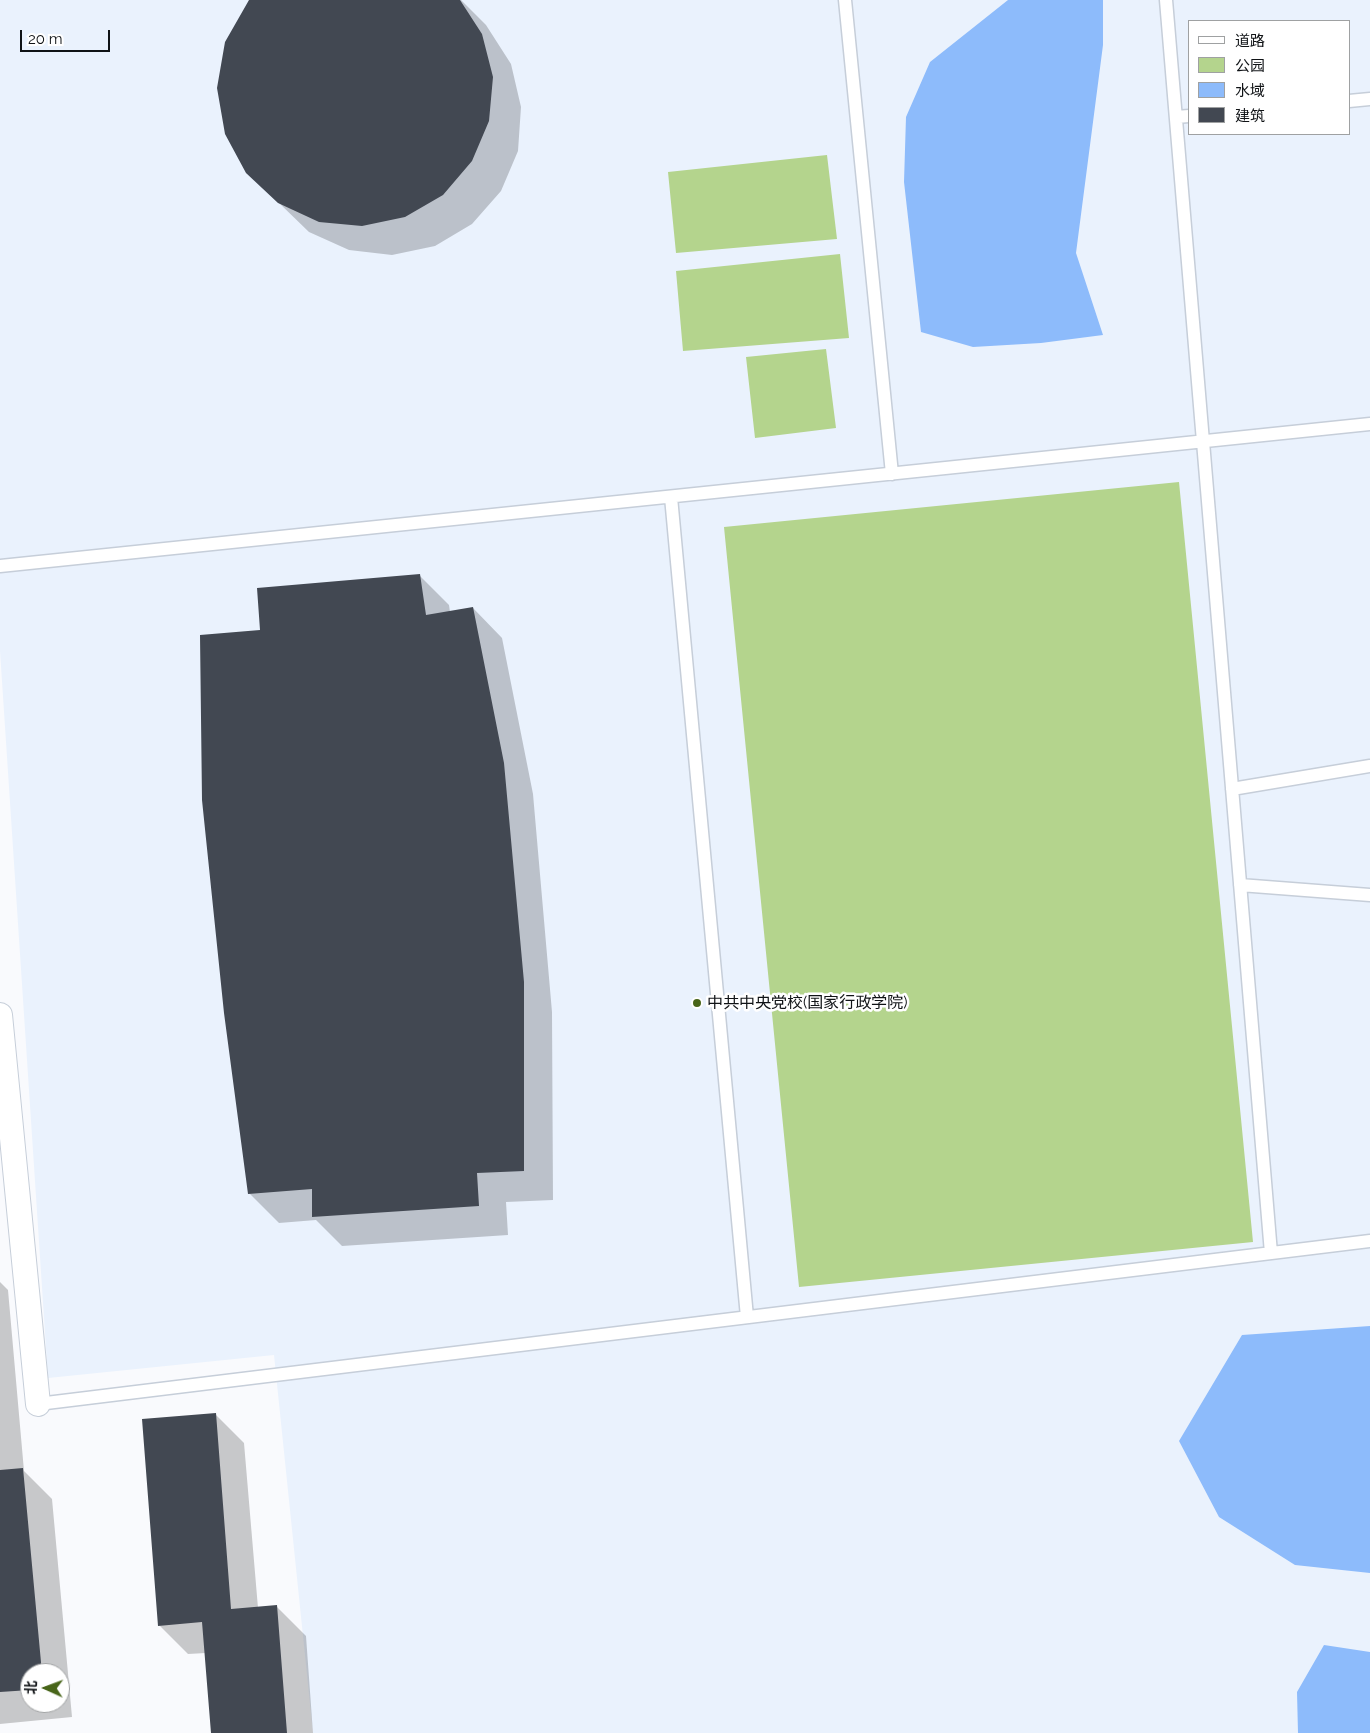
<!DOCTYPE html>
<meta charset="utf-8">
<style>
body{margin:0}
#map{position:relative;width:1370px;height:1733px;overflow:hidden;background:#f9fafd;font-family:Raleway,"Noto Sans SC",sans-serif}
canvas{display:block}
.legend{position:absolute;left:1188px;top:20px;width:162px;height:115px;box-sizing:border-box;background:#fff;border:1px solid #9fa1a2;margin:0;padding:6px 9px;list-style:none;font-size:15px;color:#101316}
.legend li{display:flex;align-items:center;gap:10px;height:25px}
.legend b{width:25px;border:1px solid #9fa1a2}
.north{position:absolute;left:20px;top:1663px;width:50px;height:50px;box-sizing:border-box;background:#fff;border:1px solid #9fa1a2;border-radius:50%;rotate:272deg;font-size:14px;font-weight:700;line-height:20px;text-align:center;color:#101316}
.north::after{content:'';display:block;margin:auto;width:18px;height:22px;background:#486519;clip-path:polygon(50% 0,100% 100%,50% 72%,0 100%)}
.scale{position:absolute;left:20px;top:30px;width:90px;height:22px;box-sizing:border-box;border:2px solid #101316;border-top:0;padding-left:6px;font-size:15px;line-height:18px;white-space:nowrap;color:#101316;-webkit-text-stroke:4px #fff;paint-order:stroke}
</style>
<div id="map">
<canvas width="1370" height="1733"></canvas>
<ul class="legend">
<li><b style="height:6px;background:#fff"></b>道路</li>
<li><b style="height:14px;background:#b4d48d"></b>公园</li>
<li><b style="height:14px;background:#8dbbfb"></b>水域</li>
<li><b style="height:14px;background:#424852"></b>建筑</li>
</ul>
<div class="north">北</div>
<div class="scale">20 m</div>
</div>
<script>
const ctx = document.querySelector('canvas').getContext('2d');
ctx.lineJoin = 'round';
function paint(path, color) { ctx.fillStyle = color; ctx.fill(path, 'evenodd'); }
function strokePath(path, color, width, dash) { ctx.strokeStyle = color; ctx.lineWidth = width; ctx.lineCap = dash ? 'butt' : 'round'; ctx.setLineDash(dash || []); ctx.stroke(path); }
function drawText(font, color, halo, rows, align = 'center') {
  ctx.font = font + ' Raleway,"Noto Sans SC",sans-serif'; ctx.lineWidth = 5; ctx.setLineDash([]); ctx.textBaseline = 'middle'; ctx.strokeStyle = halo; ctx.fillStyle = color; for (const [text, x, y, turn = 0] of rows) {
    ctx.save(); ctx.translate(x, y); ctx.rotate((+turn || 0) * Math.PI / 180); ctx.textAlign = isNaN(turn) ? turn : align; if (halo) ctx.strokeText(text, 0, 0); ctx.fillText(text, 0, 0); ctx.restore();
  }
}
const built = new Path2D(`
 M0 0H1370V1733H313L274 1355 48 1378 0 651ZM1189 21H1349V134H1189Z`);
const green = new Path2D(`
 M827 155 837 239 676 253 668 172Z
 M840 254 849 338 683 351 676 271Z
 M826 349 836 428 755 438 746 357Z
 M1179 482 1253 1242 799 1287 724 527Z`);
const water = new Path2D(`
 M1008 0H1103V45L1076 253 1103 335 1041 343 973 347 921 332 904 182 906 117 930 62Z
 M1370 1326V1573L1295 1565 1219 1517 1179 1441 1242 1335Z
 M1324 1645 1370 1652V1733H1298L1297 1692Z`);
const shadow = new Path2D(`
 M251 0H461L486 25 511 64 521 107 518 151 501 191 472 224 435 246 392 255 349 250 309 232 247 172Z
 M420 576 449 605 450 612 473 608 502 638 533 794 552 1012 553 1200 506 1202 508 1235 342 1246 316 1220 279 1223 249 1193 261 631Z
 M0 1282 8 1290 24 1471 52 1499 72 1717 0 1724ZM30 1673H60V1703H30Z
 M215 1414 244 1443 258 1608 277 1607 306 1636 313 1733H212L206 1653 188 1654 159 1625Z`);
const building = new Path2D(`
 M249 0H460L482 34 493 77 489 121 472 161 443 195 405 217 362 226 319 222 278 203 246 173 225 134 217 88 225 42Z
 M420 574 426 615 473 607 504 763 524 982V1171L477 1173 479 1206 312 1217V1189L248 1194 224 1013 202 800 200 635 260 630 257 588Z
 M216 1413 231 1609 277 1605 287 1733H211L202 1622 158 1626 142 1419Z
 M23 1468 42 1673H30V1690L0 1692V1470Z`);
const service = new Path2D(`
 M845 0 892 474
 M1166 0 1271 1253
 M1349 101 1370 99
 M1176 117 1189 116
 M671 497 747 1317
 M0 566 1370 424
 M1232 789 1370 766
 M1240 885 1370 895
 M38 1404 1370 1241`);
const minor = new Path2D(`
 M0 1015 38 1404`);
const markers = [
 [697,1003,5,"#486519"]
];
const poiNames = [
 ["中共中央党校(国家行政学院)",707,1003]
];
paint(built, '#eaf2fd');
paint(green, '#b4d48d');
paint(water, '#8dbbfb');
paint(shadow, '#0003');
paint(building, '#424852');
strokePath(service, '#c6ced9', 15);
strokePath(minor, '#c6ced9', 26);
strokePath(service, '#fff', 12);
strokePath(minor, '#fff', 24);
for (const [x, y, r, color] of markers) { const dot = new Path2D(); dot.arc(x, y, r, 0, 2 * Math.PI); ctx.fillStyle = color; ctx.fill(dot); strokePath(dot, '#fff', 2); }
drawText('16px', '#101316', '#fff', poiNames, 'left');
</script>
